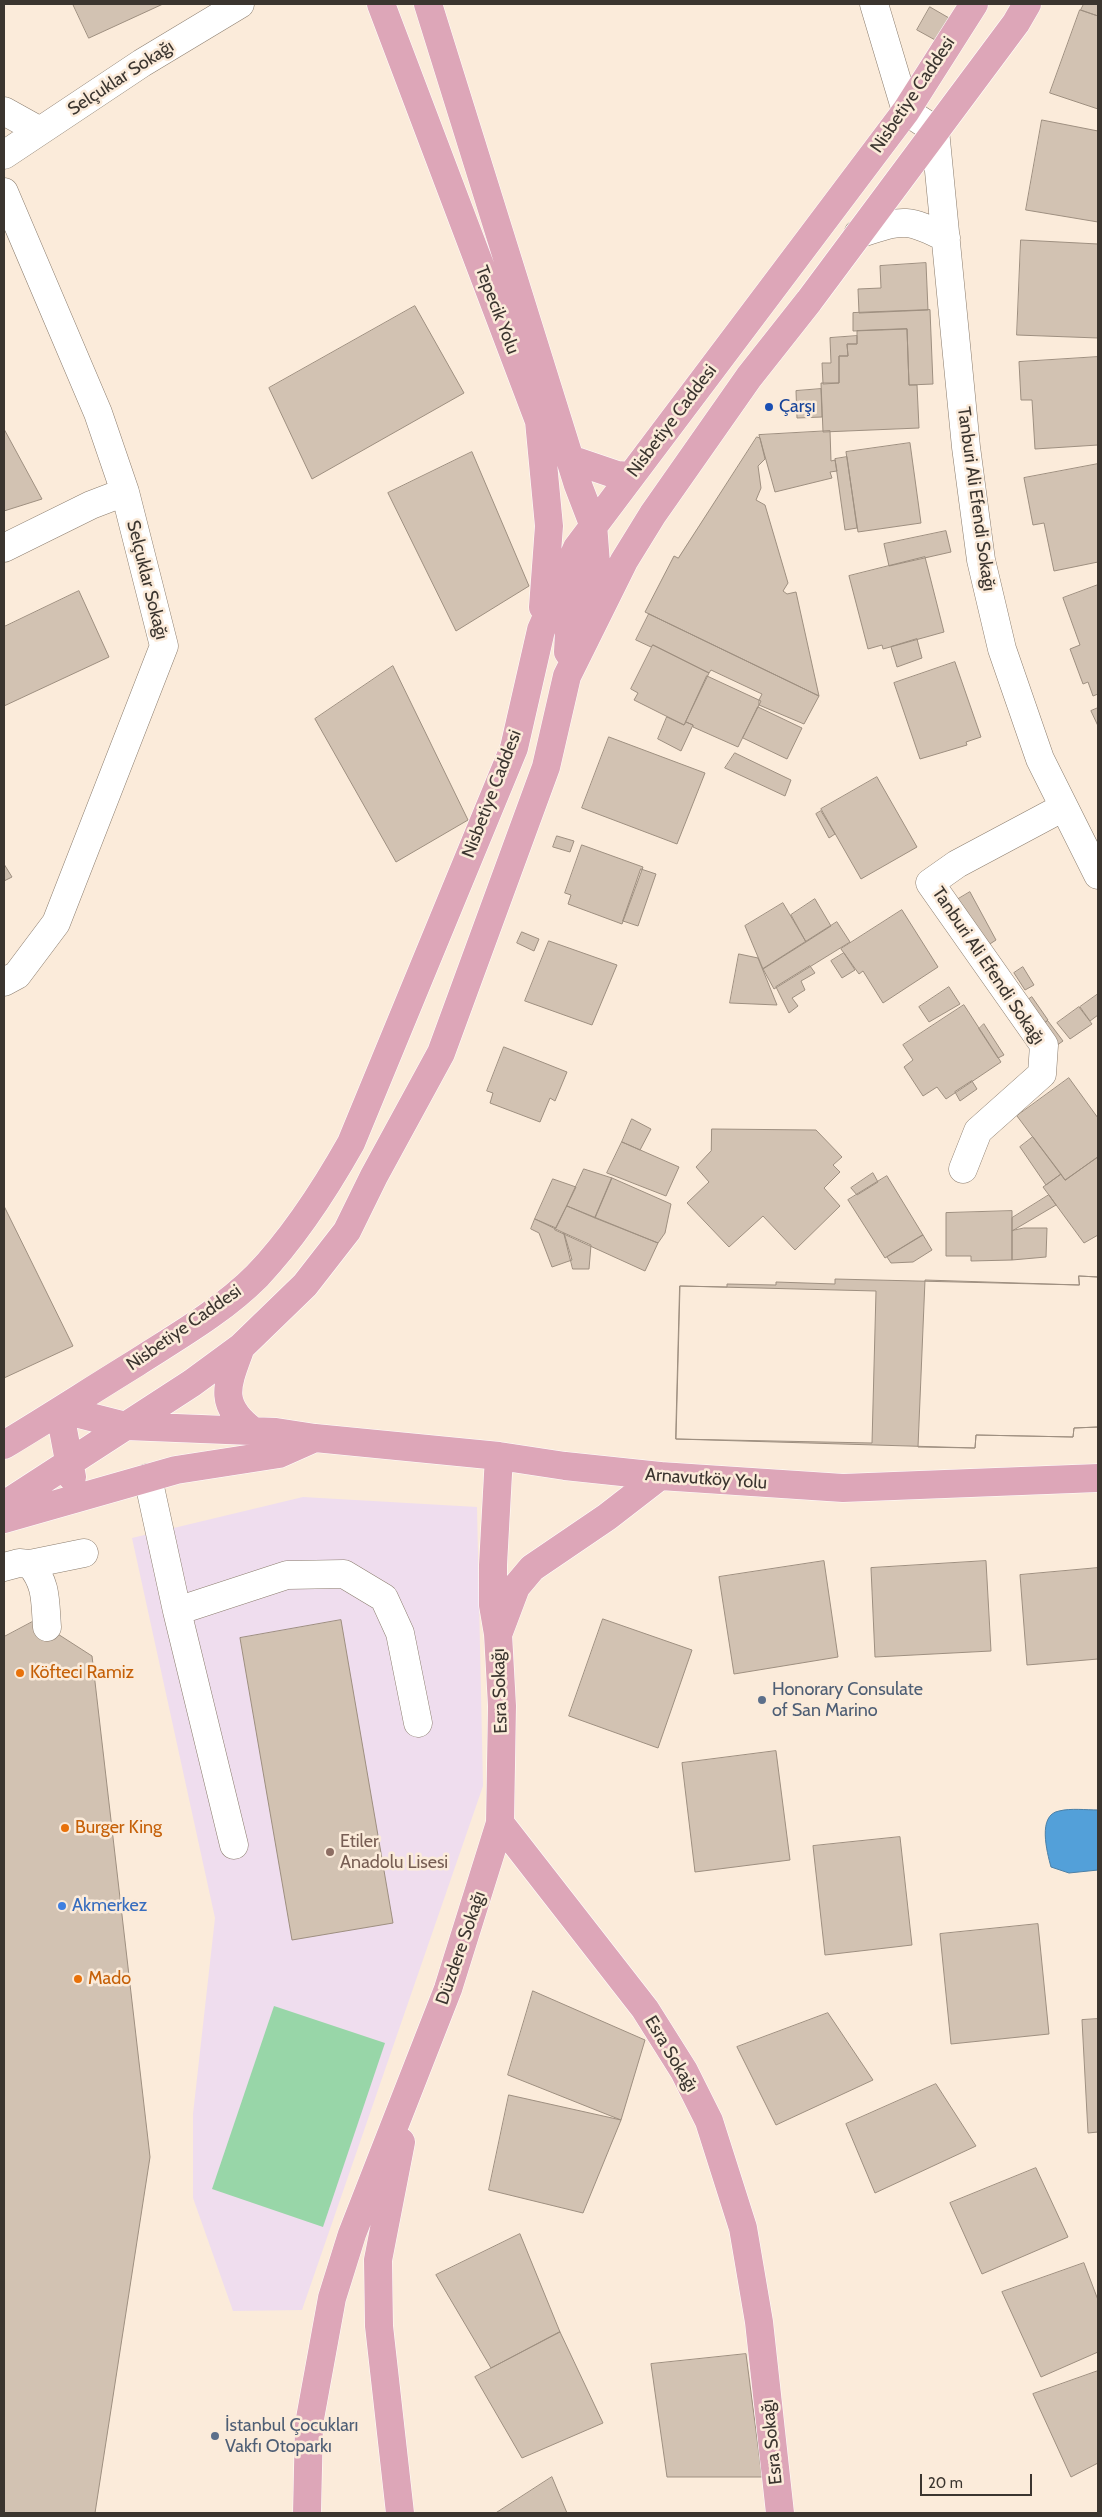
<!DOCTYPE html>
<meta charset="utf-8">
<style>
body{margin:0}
#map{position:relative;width:1102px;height:2517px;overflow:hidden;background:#fbebda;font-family:Cabin,sans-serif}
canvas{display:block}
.frame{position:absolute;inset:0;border:5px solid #3b352f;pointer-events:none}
.scale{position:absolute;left:920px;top:2474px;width:112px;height:22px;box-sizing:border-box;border:2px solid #3b352f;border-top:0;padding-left:6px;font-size:15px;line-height:18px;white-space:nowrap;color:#3b352f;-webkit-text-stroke:4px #fbebda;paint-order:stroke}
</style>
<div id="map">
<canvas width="1102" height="2517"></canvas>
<div class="frame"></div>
<div class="scale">20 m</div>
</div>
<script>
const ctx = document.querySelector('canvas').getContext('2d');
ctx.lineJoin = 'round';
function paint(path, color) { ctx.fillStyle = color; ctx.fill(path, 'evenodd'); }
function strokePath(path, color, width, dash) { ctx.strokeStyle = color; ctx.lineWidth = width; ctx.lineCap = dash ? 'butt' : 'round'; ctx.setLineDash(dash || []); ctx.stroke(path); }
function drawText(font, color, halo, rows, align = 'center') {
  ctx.font = font + ' Cabin,sans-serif'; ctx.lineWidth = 5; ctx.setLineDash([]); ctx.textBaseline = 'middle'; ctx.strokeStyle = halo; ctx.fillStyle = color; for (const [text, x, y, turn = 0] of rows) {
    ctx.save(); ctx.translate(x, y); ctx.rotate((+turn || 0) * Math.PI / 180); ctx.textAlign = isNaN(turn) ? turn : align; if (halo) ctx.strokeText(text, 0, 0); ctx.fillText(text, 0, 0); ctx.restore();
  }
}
const education = new Path2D(`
 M303 1497 477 1507 483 1786 302 2310 233 2311 193 2198V2114L215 1918 132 1538Z`);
const green = new Path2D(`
 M274 2006 385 2043 323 2227 212 2189Z`);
const water = new Path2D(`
 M1098 1810V1870L1069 1873 1051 1867C1047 1852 1037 1815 1059 1811 1071 1808 1086 1810 1098 1810Z`);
const building = new Path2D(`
 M73 4H163L89 38Z
 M1084 4H1098V16L1081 10Z
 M930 7 949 18 937 41 917 30Z
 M1080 10 1098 16V109L1050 93Z
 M1042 120 1098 131V222L1026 210Z
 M1021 240 1098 244V338L1017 335Z
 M926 263 928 310 859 313 858 289 881 288 880 266Z
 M415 306 464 393 312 479 269 388Z
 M930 310 933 384 909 385 907 329 853 331V313Z
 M907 329 909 385H917L919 428 823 432 821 383H839V356H848L847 344H857V331Z
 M857 336V344H847L848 356H839V383L823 384 822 363H831L830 338Z
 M1098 357V445L1035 449 1032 400H1021L1019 362Z
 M821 389 822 417 797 418 796 391Z
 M4 429 42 499 4 511Z
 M830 431 831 461 835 460 837 471 830 472 832 478 775 492 759 435Z
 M757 437 760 438 765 459 758 466 761 488 756 500 765 505 788 583 783 591 787 594 796 592 819 696 645 612 674 556 678 558Z
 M910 443 921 523 858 532 846 452Z
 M472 452 529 586 456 631 388 493Z
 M847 457 857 528 845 530 835 459Z
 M1098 464V562L1054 571 1044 523 1033 525 1024 478Z
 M946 531 951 552 889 566 884 544Z
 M925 557 944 632 883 649 882 645 868 649 849 576Z
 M1098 585V694L1093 696 1088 682 1083 684 1070 649 1080 645 1063 598Z
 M79 591 109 657 4 706V627Z
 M649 614 819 696 804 724 759 705V700L762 694 711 670 709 673 653 645 651 647 636 640Z
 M917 639 922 658 897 667 891 647Z
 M653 645 709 673 684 725 634 700 638 693 631 689Z
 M955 662 981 737 966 742 967 745 920 759 894 683Z
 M393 666 468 820 396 862 315 719Z
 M707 676 761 701 738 747 693 727V725L686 722Z
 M758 707 802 728 787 759 743 738Z
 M1098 708V726L1091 711Z
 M667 717 684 725 686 722 693 725 681 751 658 739Z
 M609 737 705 773 677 844 582 808Z
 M735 753 791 780 785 796 725 768Z
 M877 777 917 847 861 879 821 809Z
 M821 811 835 834 829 838 816 814Z
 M557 836 574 841 570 852 553 847Z
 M582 845 643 867 622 924 568 904 571 895 565 893Z
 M4 864 12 877 4 881Z
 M641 869 656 874 638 926 623 921Z
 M970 892 996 940 979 951 955 901Z
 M815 899 831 926 806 942 791 915Z
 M783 903 806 942 763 969 745 926Z
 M902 910 938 967 883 1003 863 971 859 974 841 949Z
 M837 922 850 942 774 989 763 969Z
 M522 932 539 939 534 951 517 943Z
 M549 941 617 965 592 1025 525 1001Z
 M844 953 855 970 842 978 831 961Z
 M739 954 758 958 777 1005 730 1003Z
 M810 966 815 973 801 981 805 990 792 998 798 1006 789 1013 776 987Z
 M1023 967 1034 985 1025 990 1014 973Z
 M949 987 960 1004 929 1022 919 1007Z
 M1098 994V1015L1090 1021 1080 1007Z
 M1032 997 1048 1020 1036 1029 1019 1006Z
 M964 1005 1001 1062 946 1099 937 1087 923 1096 904 1067 913 1060 903 1045Z
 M1079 1007 1092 1024 1070 1039 1057 1023Z
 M1048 1021 1063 1041 1050 1050 1036 1030Z
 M984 1024 1004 1055 998 1058 979 1029Z
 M504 1047 567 1072 555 1101 550 1098 540 1122 490 1103 493 1093 487 1091Z
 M1069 1078 1098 1118V1157L1065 1180 1017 1116Z
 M972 1081 977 1089 960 1101 955 1092Z
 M632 1119 651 1129 640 1150 622 1142Z
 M712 1129 816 1130 842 1157 833 1165 840 1172 824 1188 840 1206 795 1250 763 1216 729 1247 687 1203 709 1182 696 1167 711 1151Z
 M1033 1137 1061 1174 1046 1185 1020 1147Z
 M622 1142 679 1167 666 1196 607 1173Z
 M1098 1157V1235L1084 1243 1043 1187 1061 1174 1065 1180Z
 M584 1169 612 1178 595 1218 567 1206Z
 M873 1173 878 1182 857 1195 851 1188Z
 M887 1176 923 1235 885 1258 848 1200Z
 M612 1178 671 1204 665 1233 658 1243 595 1218Z
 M553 1179 576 1187 556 1228 535 1219Z
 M1049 1195 1056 1205 1012 1231V1218Z
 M4 1206 73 1346 4 1378Z
 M567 1206 658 1243 645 1271 555 1230Z
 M1012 1211V1260L971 1261V1256H946V1213Z
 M535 1219 564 1233 572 1260 552 1267 539 1233 531 1229Z
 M1024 1228H1047L1046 1257 1012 1260V1231Z
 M564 1233 591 1245 589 1269H573Z
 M923 1235 932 1250 913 1262 891 1263 887 1257Z
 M1079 1276 1098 1277V1427L1074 1428 1073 1437 976 1435 975 1448 676 1439 680 1286 727 1287V1284L776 1285V1282L835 1284V1279L1079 1285Z
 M1079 1276 1098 1277V1427L1074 1428 1073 1437 976 1435 975 1448 918 1447 925 1280 1079 1285Z
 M680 1286 876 1291 872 1443 676 1439Z
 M824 1561 838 1657 734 1674 719 1577Z
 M986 1561 991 1651 875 1657 871 1568Z
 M1098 1568V1659L1027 1665 1020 1575Z
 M603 1619 692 1650 658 1748 569 1716Z
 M36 1620 92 1656 150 2157 95 2513H4V1637Z
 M341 1620 393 1923 292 1940 240 1638Z
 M776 1751 790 1860 695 1872 682 1763Z
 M900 1837 912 1945 825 1955 813 1846Z
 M1038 1924 1049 2034 951 2044 940 1934Z
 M533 1991 645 2040 621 2120 508 2075Z
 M828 2013 873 2080 776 2125 737 2047Z
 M1098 2019V2132L1088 2133 1082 2020Z
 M936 2084 976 2146 875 2193 846 2124Z
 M509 2095 621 2120 583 2213 489 2190Z
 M1036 2168 1068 2237 982 2274 950 2203Z
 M520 2234 560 2332 491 2368 436 2275Z
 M1084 2263 1098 2300V2352L1041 2377 1002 2292Z
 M560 2332 603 2423 522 2458 475 2377Z
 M746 2354 762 2477H667L651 2364Z
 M1098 2371V2463L1071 2477 1033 2394Z
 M552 2477 567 2513H496Z`);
const minor = new Path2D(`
 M874 4 906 111 935 130 966 447 981 560 1002 649 1040 759 1098 875
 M4 111 40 131
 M4 155 142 63 240 4
 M4 192 98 413 125 492 164 646 56 923 17 975 4 982
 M858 234C901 221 904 216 946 238
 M4 548 91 505 125 492
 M963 1169 978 1131 1042 1074 1044 1045 930 883 957 864 1062 808
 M148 1478 177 1611 234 1845
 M30 1564 84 1553
 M4 1567 19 1563 30 1564C47 1584 45 1601 47 1627
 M177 1611 287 1575 344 1574 384 1598 400 1633 418 1723`);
const major = new Path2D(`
 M381 4 539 421 549 526 543 607
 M428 4 578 485 593 524 596 563 569 632 568 652
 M570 459 617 475 631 476
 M241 1347C227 1385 217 1404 253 1431
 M63 1410 126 1426 276 1432 315 1438 499 1456 565 1466 660 1476 843 1488 1098 1478
 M63 1410 62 1424 72 1477
 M4 1445C49 1418 92 1390 136 1363 178 1336 222 1311 257 1276 295 1236 324 1191 351 1143L514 748 541 630 577 548 906 111 974 4
 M4 1505 192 1383 241 1347 305 1285 347 1231 374 1176 441 1053 546 767 567 676 624 561 653 514 749 377 809 301 1016 23 1027 4
 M4 1519 176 1470 279 1454 315 1438
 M499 1632 516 1587 532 1568 607 1517 660 1476
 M500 1823 645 2009 684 2071 709 2121 743 2228 759 2322 780 2513
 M307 2513 309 2424 332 2298 352 2234 448 1989 500 1823 502 1706 498 1634 493 1605V1565L499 1456
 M400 2513 379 2326 378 2260 401 2142`);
const markers = [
 [769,407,5,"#1a4fb4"],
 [20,1673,5,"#e8710a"],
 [762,1700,5,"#5c6f8a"],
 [65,1828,5,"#e8710a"],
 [330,1852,5,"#8d6e63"],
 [62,1906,5,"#3f7fe0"],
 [78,1979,5,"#e8710a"],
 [215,2436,5,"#5c6f8a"]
];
const streetNames = [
 ["Selçuklar Sokağı",121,78,-33],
 ["Nisbetiye Caddesi",913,95,-56],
 ["Tepecik Yolu",497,310,69],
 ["Nisbetiye Caddesi",672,421,-53],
 ["Tanburi Ali Efendi Sokağı",976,499,82],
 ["Selçuklar Sokağı",147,580,76],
 ["Nisbetiye Caddesi",492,794,-69],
 ["Tanburi Ali Efendi Sokağı",988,966,56],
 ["Nisbetiye Caddesi",184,1328,-35],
 ["Arnavutköy Yolu",706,1479,4],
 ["Esra Sokağı",500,1691,-92],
 ["Düzdere Sokağı",461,1948,-71],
 ["Esra Sokağı",671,2054,59],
 ["Esra Sokağı",772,2442,-96]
];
const transitNames = [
 ["Çarşı",779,407]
];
const foodNames = [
 ["Köfteci Ramiz",30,1673],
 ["Burger King",75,1828],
 ["Mado",88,1979]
];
const serviceNames = [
 ["Honorary Consulate",772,1690],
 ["of San Marino",772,1711],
 ["İstanbul Çocukları",225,2426],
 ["Vakfı Otoparkı",225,2447]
];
const educationNames = [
 ["Etiler",340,1842],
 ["Anadolu Lisesi",340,1863]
];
const shopNames = [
 ["Akmerkez",72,1906]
];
paint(education, '#efddee');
paint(green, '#98d6a8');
paint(water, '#53a0d9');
strokePath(water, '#4c80a6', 1);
paint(building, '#d2c2b2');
strokePath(building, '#9e8f80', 1);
strokePath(minor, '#8b7d6e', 29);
strokePath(major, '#fff', 29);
strokePath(minor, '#fff', 28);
strokePath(major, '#dda6b8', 28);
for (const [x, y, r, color] of markers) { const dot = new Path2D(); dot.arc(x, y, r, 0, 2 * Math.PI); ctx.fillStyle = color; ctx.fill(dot); strokePath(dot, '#fbebda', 2); }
drawText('18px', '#3b352f', '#fbebda', streetNames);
drawText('18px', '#164399', '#fbebda', transitNames, 'left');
drawText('18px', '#c56008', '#fbebda', foodNames, 'left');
drawText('18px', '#4e5e75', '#fbebda', serviceNames, 'left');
drawText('18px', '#785e54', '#fbebda', educationNames, 'left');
drawText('18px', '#366cbe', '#fbebda', shopNames, 'left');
</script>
